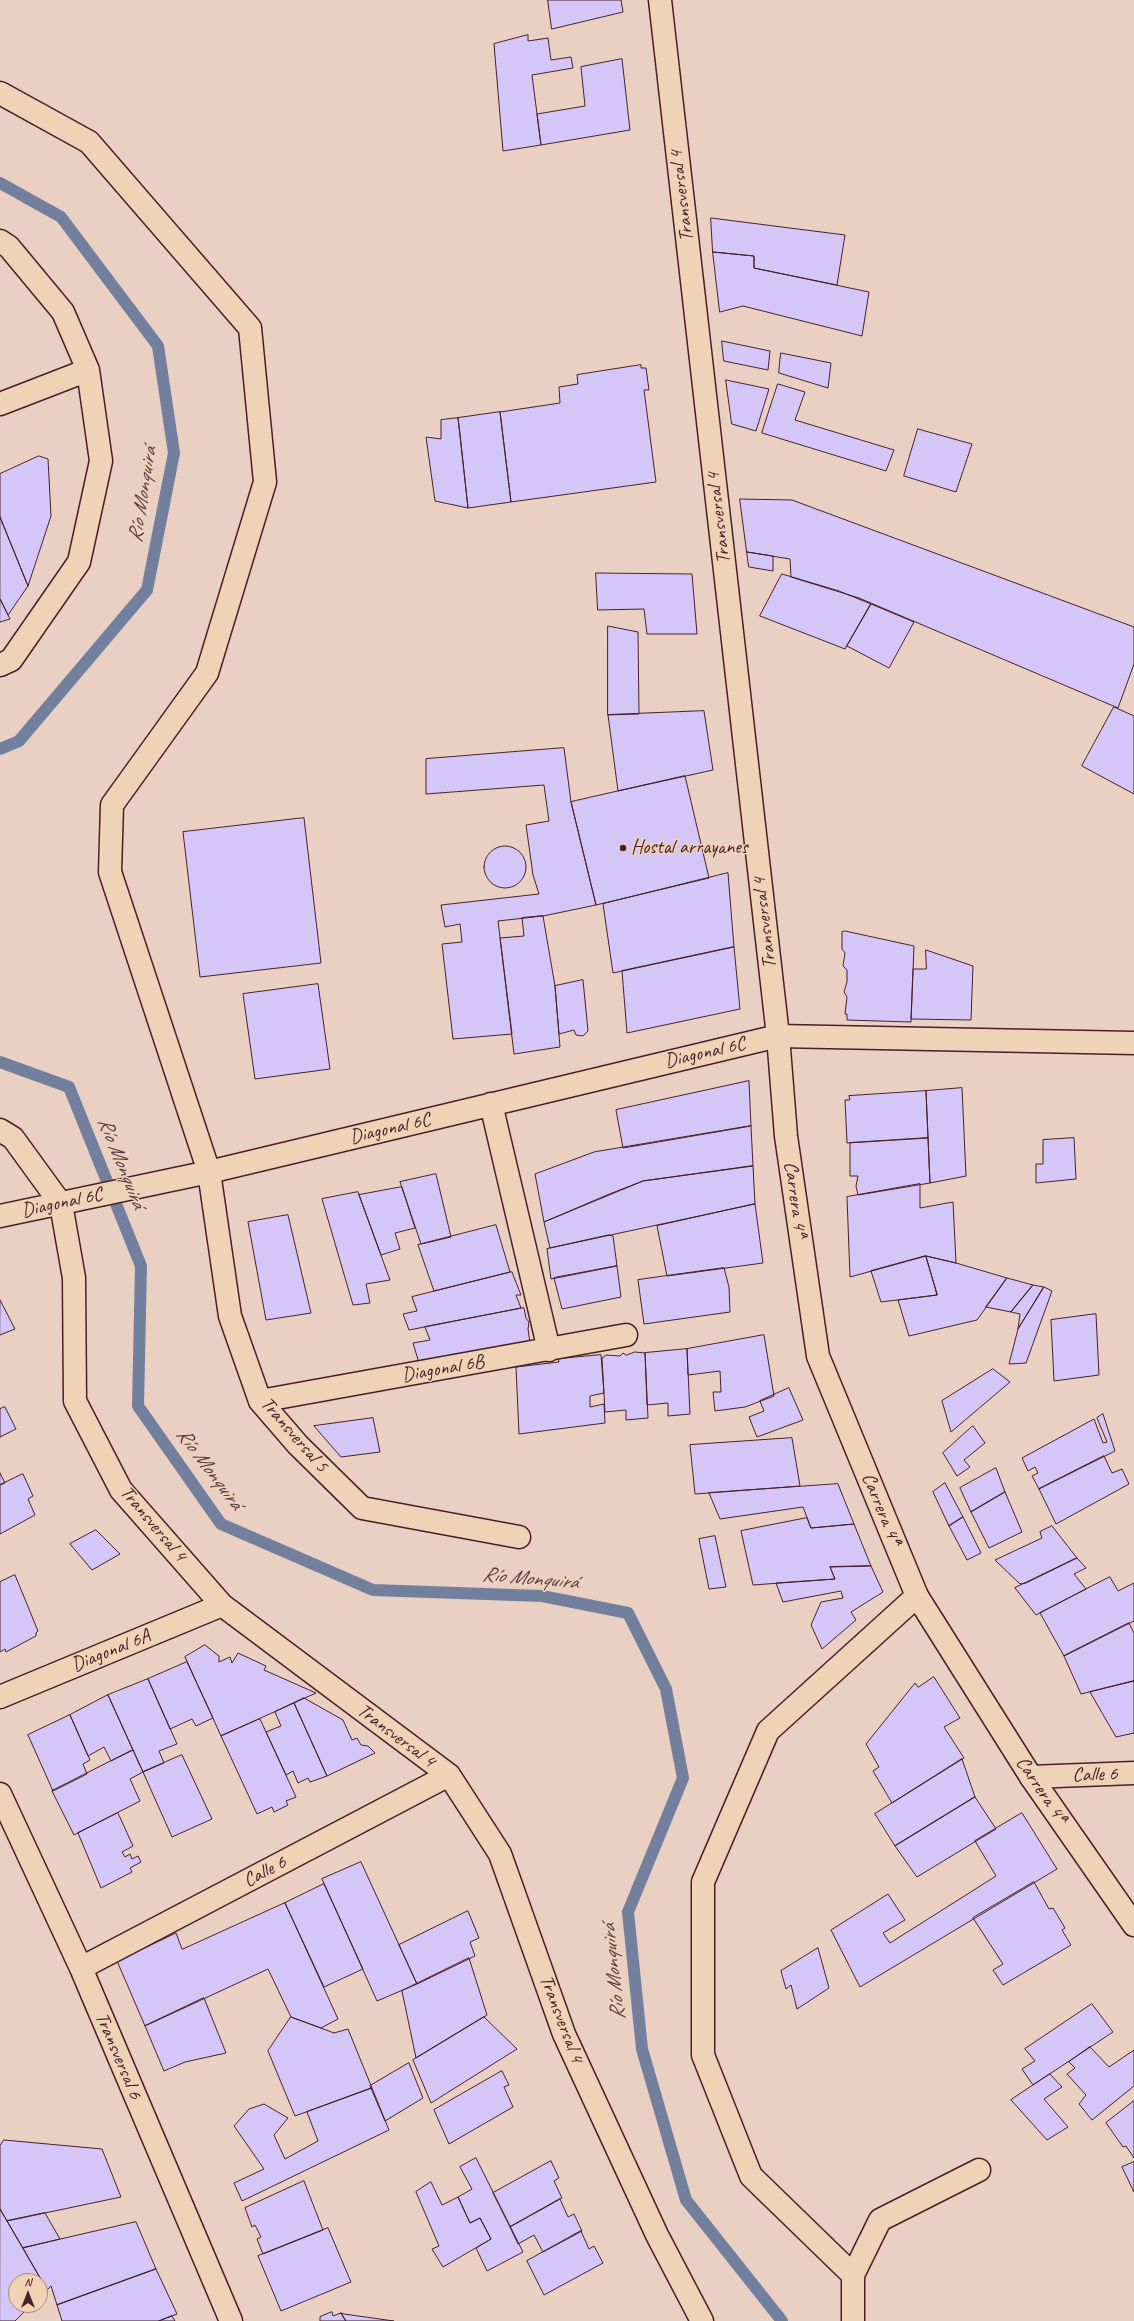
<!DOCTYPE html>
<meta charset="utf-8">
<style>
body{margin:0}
#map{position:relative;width:1134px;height:2321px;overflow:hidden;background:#ead0c3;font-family:Caveat,sans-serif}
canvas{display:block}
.north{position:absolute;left:8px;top:2273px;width:40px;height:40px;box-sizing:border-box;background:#f0d2b6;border:1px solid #ae8a7e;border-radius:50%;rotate:0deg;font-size:11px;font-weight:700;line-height:16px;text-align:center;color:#4a1f2b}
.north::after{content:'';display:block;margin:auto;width:14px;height:18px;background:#4a1f2b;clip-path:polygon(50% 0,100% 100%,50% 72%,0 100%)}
</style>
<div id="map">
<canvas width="1134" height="2321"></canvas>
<div class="north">N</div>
</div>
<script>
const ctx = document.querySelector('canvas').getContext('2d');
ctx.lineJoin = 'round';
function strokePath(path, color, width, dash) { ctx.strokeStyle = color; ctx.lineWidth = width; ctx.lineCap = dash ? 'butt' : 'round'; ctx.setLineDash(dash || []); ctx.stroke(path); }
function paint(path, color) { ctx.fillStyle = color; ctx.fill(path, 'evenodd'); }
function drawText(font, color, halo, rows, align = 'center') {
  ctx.font = font + ' Caveat,sans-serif'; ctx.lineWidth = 3; ctx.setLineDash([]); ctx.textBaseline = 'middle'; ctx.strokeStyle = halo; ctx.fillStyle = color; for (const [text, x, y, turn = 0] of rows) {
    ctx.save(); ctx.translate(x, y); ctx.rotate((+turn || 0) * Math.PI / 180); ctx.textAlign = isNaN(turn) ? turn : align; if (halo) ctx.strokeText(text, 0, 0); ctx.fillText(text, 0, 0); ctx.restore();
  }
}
const stream = new Path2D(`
 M0 183 61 217 158 346 174 453 147 590 19 741 0 749
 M0 1062 69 1087 141 1266 138 1406 221 1524 373 1590 542 1596 628 1613 666 1689 683 1778 628 1912 642 2049 686 2200 782 2321`);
const building = new Path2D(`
 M548 0H621L623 12 552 29Z
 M528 35V41L548 38 551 60 571 57 573 68 532 75 541 145 503 151 494 44Z
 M622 59 630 130 541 145 537 114 585 106 581 67Z
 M711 218 845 235 837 285 754 268V256L713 252Z
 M713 252 754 256V268L869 292 862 336 743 306 720 312Z
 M722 341 770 351 768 370 724 361Z
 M781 353 831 363 828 388 779 373Z
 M641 365V368H646L649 390H644L656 482 511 502 500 412 560 403 559 387 578 384 577 375Z
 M726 380 769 389 756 431 732 424Z
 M778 384 805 392 795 420 894 450 886 471 762 433Z
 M500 412 511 502 468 508 458 418Z
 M458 418 460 434 468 508 435 501 426 437 441 439V420Z
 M918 429 972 444 956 492 904 476Z
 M39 456 48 459 51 516 28 586 0 517V474Z
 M740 499 792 500 1134 627V664L1118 708 859 598 791 577 790 559 747 552Z
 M0 517 28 586 8 615 0 599Z
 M747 552 773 556V571L749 567Z
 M596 573 692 574 697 634H647L644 609 598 610Z
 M782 574 839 591 871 604 845 649 760 616Z
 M0 599 10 619 0 622Z
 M871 604 914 622 889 668 847 646Z
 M608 626 638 632 639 714 608 715Z
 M1114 707 1134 716V794L1082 766Z
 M704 711 713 770 618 791 608 715Z
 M564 748 571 802 596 905 543 916 498 921 512 1034 453 1039 442 944 462 942 460 924 445 927 441 905 539 894 533 875 526 825 549 821 544 785 426 794V759Z
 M685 776 709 878 596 905 571 802Z
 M304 818 321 963 200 977 183 832Z
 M484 867a21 21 0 1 1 42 0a21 21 0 1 1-42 0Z
 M728 873 734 947 613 973 603 904Z
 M543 916 555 986 560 1047 514 1054 500 938 524 936 522 918Z
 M845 931 914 946 911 1022 847 1020V1014H845L847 997 844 992 847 982V970L843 966 845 953 842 949V932Z
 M734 947 740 1009 627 1033 622 971Z
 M926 950 973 966 971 1020 911 1019 913 969H926Z
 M583 980 588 1031 583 1036 576 1035 574 1030 559 1034 555 986Z
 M318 984 330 1069 255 1079 243 994Z
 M749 1081 751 1126 623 1148 616 1110Z
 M962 1088 966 1176 930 1183 926 1091Z
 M926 1091 928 1138 847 1143 845 1100H850L849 1096Z
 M751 1126 753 1166 643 1181 544 1222 535 1174 594 1152Z
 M928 1138 930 1183 858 1195 856 1186 858 1176H850V1143Z
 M1074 1138 1076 1179 1036 1183V1164H1043V1140Z
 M753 1166 755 1204 550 1248 544 1222 607 1195 643 1181Z
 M436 1174 451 1237 421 1244 400 1182Z
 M920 1184V1208L953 1202 956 1263 926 1256 850 1277 847 1197Z
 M402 1187 415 1228 395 1233 400 1249 381 1255 359 1195Z
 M358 1192 390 1280 366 1284 370 1303 353 1305 322 1199Z
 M755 1204 763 1263 667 1276 657 1226Z
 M288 1215 311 1313 266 1320 248 1222Z
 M496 1225 510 1272 434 1291 418 1245Z
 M609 1235 613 1236 617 1266 551 1279 547 1249Z
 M926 1256 956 1263 1007 1278 977 1320 909 1336 898 1300 937 1295Z
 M926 1256 937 1295 881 1302 871 1271Z
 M617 1266 621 1297 562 1309 554 1278Z
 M724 1268 729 1287 730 1312 644 1324 638 1280Z
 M512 1272 521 1295H516L521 1308 409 1330 403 1314 417 1311 412 1297Z
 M1007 1278 1033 1285 1011 1312 986 1307Z
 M1033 1285 1044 1287 1018 1329 1020 1314 1011 1312Z
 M1044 1287 1052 1291 1026 1363 1009 1364 1018 1329Z
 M0 1300 15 1329 0 1335Z
 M524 1308 526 1318 529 1322 528 1329 530 1343 419 1363 413 1343 430 1340 425 1327Z
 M1096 1314 1099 1375 1054 1381 1051 1320Z
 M764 1335 774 1396 745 1407 715 1411 713 1392H721L720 1371 688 1375 687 1349Z
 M687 1349 690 1414 668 1416V1403L647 1405 645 1353Z
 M635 1352 645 1353 648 1418 626 1420V1410L605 1412 602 1358 606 1355 620 1356 623 1353 626 1355Z
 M601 1355 604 1393 590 1396V1407L604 1404 605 1423 519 1434 516 1367 559 1362 558 1359Z
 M993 1369 1010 1382 951 1432 942 1401Z
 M789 1388 803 1420 757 1437 749 1417 764 1411 760 1401Z
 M5 1407 16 1429 0 1437V1409Z
 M1103 1414 1115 1451 1039 1489 1032 1476 1038 1473 1035 1467 1028 1471 1022 1458 1094 1419 1103 1443 1107 1442 1097 1418Z
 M373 1418 380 1452 341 1457 314 1426Z
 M973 1426 985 1443 964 1460 970 1467 957 1476 943 1453Z
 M792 1438 800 1486 695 1494 690 1445Z
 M1104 1456 1112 1473 1122 1469 1129 1484 1056 1524 1039 1489Z
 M996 1468 1005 1492 971 1512 960 1488Z
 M0 1473 5 1483 0 1485Z
 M23 1474 33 1496 28 1499 35 1515 0 1534V1485Z
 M945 1483 963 1517 949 1526 933 1492Z
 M838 1484 854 1524 811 1528 803 1507 720 1519 709 1493Z
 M1005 1492 1022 1532 989 1548 971 1512Z
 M963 1517 981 1553 967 1560 949 1526Z
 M807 1518 811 1528 854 1524 871 1566 830 1567 835 1579 753 1585 741 1531Z
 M1052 1526 1077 1558 1026 1583 1020 1584 995 1560 1042 1538 1040 1532Z
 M96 1530 120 1554 92 1570 70 1544Z
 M715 1536 726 1587 709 1589 699 1539Z
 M1077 1558 1086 1568 1074 1574 1086 1589 1036 1615 1015 1588Z
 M871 1566 883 1592 851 1612 856 1620 822 1649 811 1625 821 1602 843 1598 841 1591 783 1602 776 1583 835 1579 830 1567Z
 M15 1575 38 1631 36 1633V1636L6 1652 5 1649 0 1652V1582Z
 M1110 1577 1118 1591 1134 1583V1621L1064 1656 1040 1613Z
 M1129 1623 1134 1633V1681L1081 1694 1064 1656Z
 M205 1645 219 1656V1662L230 1657 232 1663 238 1653 266 1666 264 1670 316 1693 221 1736 185 1657Z
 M187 1662 213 1718 196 1726 192 1719 170 1729 148 1679Z
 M934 1677 960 1718 944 1727 964 1758 892 1803 873 1771 879 1767 866 1744 915 1683 918 1687Z
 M148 1679 177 1744 159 1751 164 1763 143 1772 108 1695Z
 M1134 1681V1733L1116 1737 1090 1692Z
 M108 1695 133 1750 111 1761 104 1747 88 1756 70 1715Z
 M304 1698 343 1720 352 1740 357 1738 361 1745 368 1746 375 1753 327 1776 294 1703Z
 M294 1703 327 1776 310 1782 308 1778 298 1783 293 1771 286 1775 266 1732 281 1726 275 1712Z
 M70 1715 90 1760 83 1764 87 1774 53 1791 28 1735Z
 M260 1719 296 1797 286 1801 288 1805 274 1812 272 1807 257 1814 221 1736Z
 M133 1750 143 1772 130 1779 140 1801 74 1835 52 1791Z
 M182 1755 212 1819 172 1837 143 1772Z
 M962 1759 975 1797 895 1846 875 1814Z
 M975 1797 996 1829 917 1877 895 1846Z
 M118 1813 133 1846 122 1852 125 1857 130 1854 132 1859 138 1856 141 1862 130 1868 132 1872 101 1888 78 1833Z
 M1022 1813 1057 1869 860 1987 831 1930 888 1894 905 1920 883 1933 890 1943 996 1876 975 1841Z
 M361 1862 417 1984 377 2001 322 1879Z
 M1034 1882 1049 1909 1053 1908 1065 1928 1062 1930 1071 1945 1003 1985 993 1970 1003 1964 973 1918Z
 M324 1884 363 1969 324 1987 285 1903Z
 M285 1903 338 2019 321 2028 291 2017 268 1969 145 2026 117 1961 176 1933 182 1949Z
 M468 1911 479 1938 470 1942 475 1956 417 1984 399 1945Z
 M818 1948 829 1988 797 2009 791 1985 786 1989 781 1971Z
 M469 1958 487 2015 416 2058 402 1991Z
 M204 1998 226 2053 185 2062 164 2071 145 2026Z
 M1092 2004 1113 2032 1033 2085 1022 2069 1035 2061 1025 2049Z
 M291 2017 334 2033 348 2029 372 2088 295 2116 268 2051Z
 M484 2017 517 2049 431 2103 413 2060Z
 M1090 2047 1109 2067 1134 2050V2086L1092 2120 1079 2104 1086 2095 1067 2074 1075 2068 1069 2062Z
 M409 2063 423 2098 385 2121 370 2086Z
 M502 2071 509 2085 504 2087 513 2107 449 2144 434 2110Z
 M1050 2074 1062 2087 1044 2099 1068 2127 1047 2140 1011 2100Z
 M372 2088 389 2130 242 2201 234 2183 264 2169 234 2126 249 2109 264 2104 288 2118 274 2135 285 2159 318 2141 307 2112Z
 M1134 2101V2158L1126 2146 1123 2147 1106 2123Z
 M4 2140 102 2149 121 2197 7 2221 0 2209V2146Z
 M476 2158 523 2252 487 2271 476 2248 491 2239 480 2218 470 2223 458 2197 472 2189 460 2167Z
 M551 2161 559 2178 554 2181 562 2198 510 2227 493 2193Z
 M1134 2162V2192L1122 2167Z
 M304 2181 323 2230 263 2254 257 2239 261 2237 255 2225 252 2227 245 2208Z
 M431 2182 442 2205 458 2197 470 2223 480 2218 491 2239 443 2267 432 2249 439 2246 416 2192Z
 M560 2199 568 2217 574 2214 582 2231 543 2252 534 2235 518 2244 510 2227Z
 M0 2209 47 2290 40 2297V2281H16V2305H31L15 2321H0Z
 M45 2213 60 2239 23 2248 7 2221Z
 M136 2222 156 2269 57 2305 51 2286 47 2290 23 2248Z
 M328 2228 351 2282 281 2311 258 2256Z
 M581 2231 589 2249 594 2246 603 2263 544 2295 527 2261Z
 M156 2269 177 2314 159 2321H62L57 2305Z
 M332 2312 333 2316 341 2313 346 2321H320V2317Z
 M341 2313 344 2314 394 2321H346Z
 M172 2316 175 2321H159Z`);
const street = new Path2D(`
 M0 93 89 142 250 328 265 482 207 673 112 805 110 872 209 1172 230 1316 260 1401 298 1445 362 1508 519 1537
 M0 241 9 247 63 312 88 370 101 461 79 562 11 660 0 665
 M0 404 88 370
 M491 1104 549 1350
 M0 1130 13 1138 61 1204 74 1278 75 1401 121 1490 222 1605 449 1775 500 1854 564 2034 657 2235 702 2321
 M0 1216 209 1172 778 1036 1134 1043
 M260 1401 626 1335
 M0 1697 222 1605
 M1031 1777 1134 1773
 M0 1794 81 1968 231 2321
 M81 1968 449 1775
 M853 2275 751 2176 703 2055V1882L768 1731 917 1596
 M853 2321V2275L880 2220 979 2170`);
const secondary = new Path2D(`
 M660 0 778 1036 786 1136 818 1356 917 1596 1031 1777 1134 1925`);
const markers = [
 [623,848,4,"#4a1f2b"]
];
const streetNames = [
 ["Transversal 4",682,196,-97],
 ["Transversal 4",719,518,-97],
 ["Transversal 4",765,923,-97],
 ["Diagonal 6C",705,1053,-13],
 ["Diagonal 6C",390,1129,-13],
 ["Carrera 4ª",795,1199,82],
 ["Diagonal 6C",62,1203,-12],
 ["Diagonal 6B",443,1369,-10],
 ["Transversal 5",294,1435,49],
 ["Carrera 4ª",881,1509,68],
 ["Transversal 4",153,1524,50],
 ["Diagonal 6A",111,1651,-22],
 ["Transversal 4",396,1736,37],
 ["Calle 6",1095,1775,-2],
 ["Carrera 4ª",1041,1790,56],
 ["Calle 6",265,1872,-28],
 ["Transversal 4",561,2019,69],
 ["Transversal 6",118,2056,67]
];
const poiNames = [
 ["Hostal arrayanes",631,848]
];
const waterNames = [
 ["Río Monquirá",143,495,-81],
 ["Río Monquirá",121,1163,68],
 ["Río Monquirá",209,1469,53],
 ["Río Monquirá",530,1579,5],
 ["Río Monquirá",614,1972,-96]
];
strokePath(stream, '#72809e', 12);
paint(building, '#d4c6f7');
strokePath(building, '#4a1f2b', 1);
strokePath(street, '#4a1f2b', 25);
strokePath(secondary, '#4a1f2b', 25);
strokePath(street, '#f0d2b6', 22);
strokePath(secondary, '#f0d2b6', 22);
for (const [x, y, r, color] of markers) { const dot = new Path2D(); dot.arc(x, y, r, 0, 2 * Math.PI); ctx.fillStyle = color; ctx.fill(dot); strokePath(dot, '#f0d2b6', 1.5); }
drawText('20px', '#4a1f2b', '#f0d2b6', streetNames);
drawText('20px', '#4a1f2b', '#f0d2b6', poiNames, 'left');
drawText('italic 21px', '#573f51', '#f0d2b6', waterNames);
</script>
